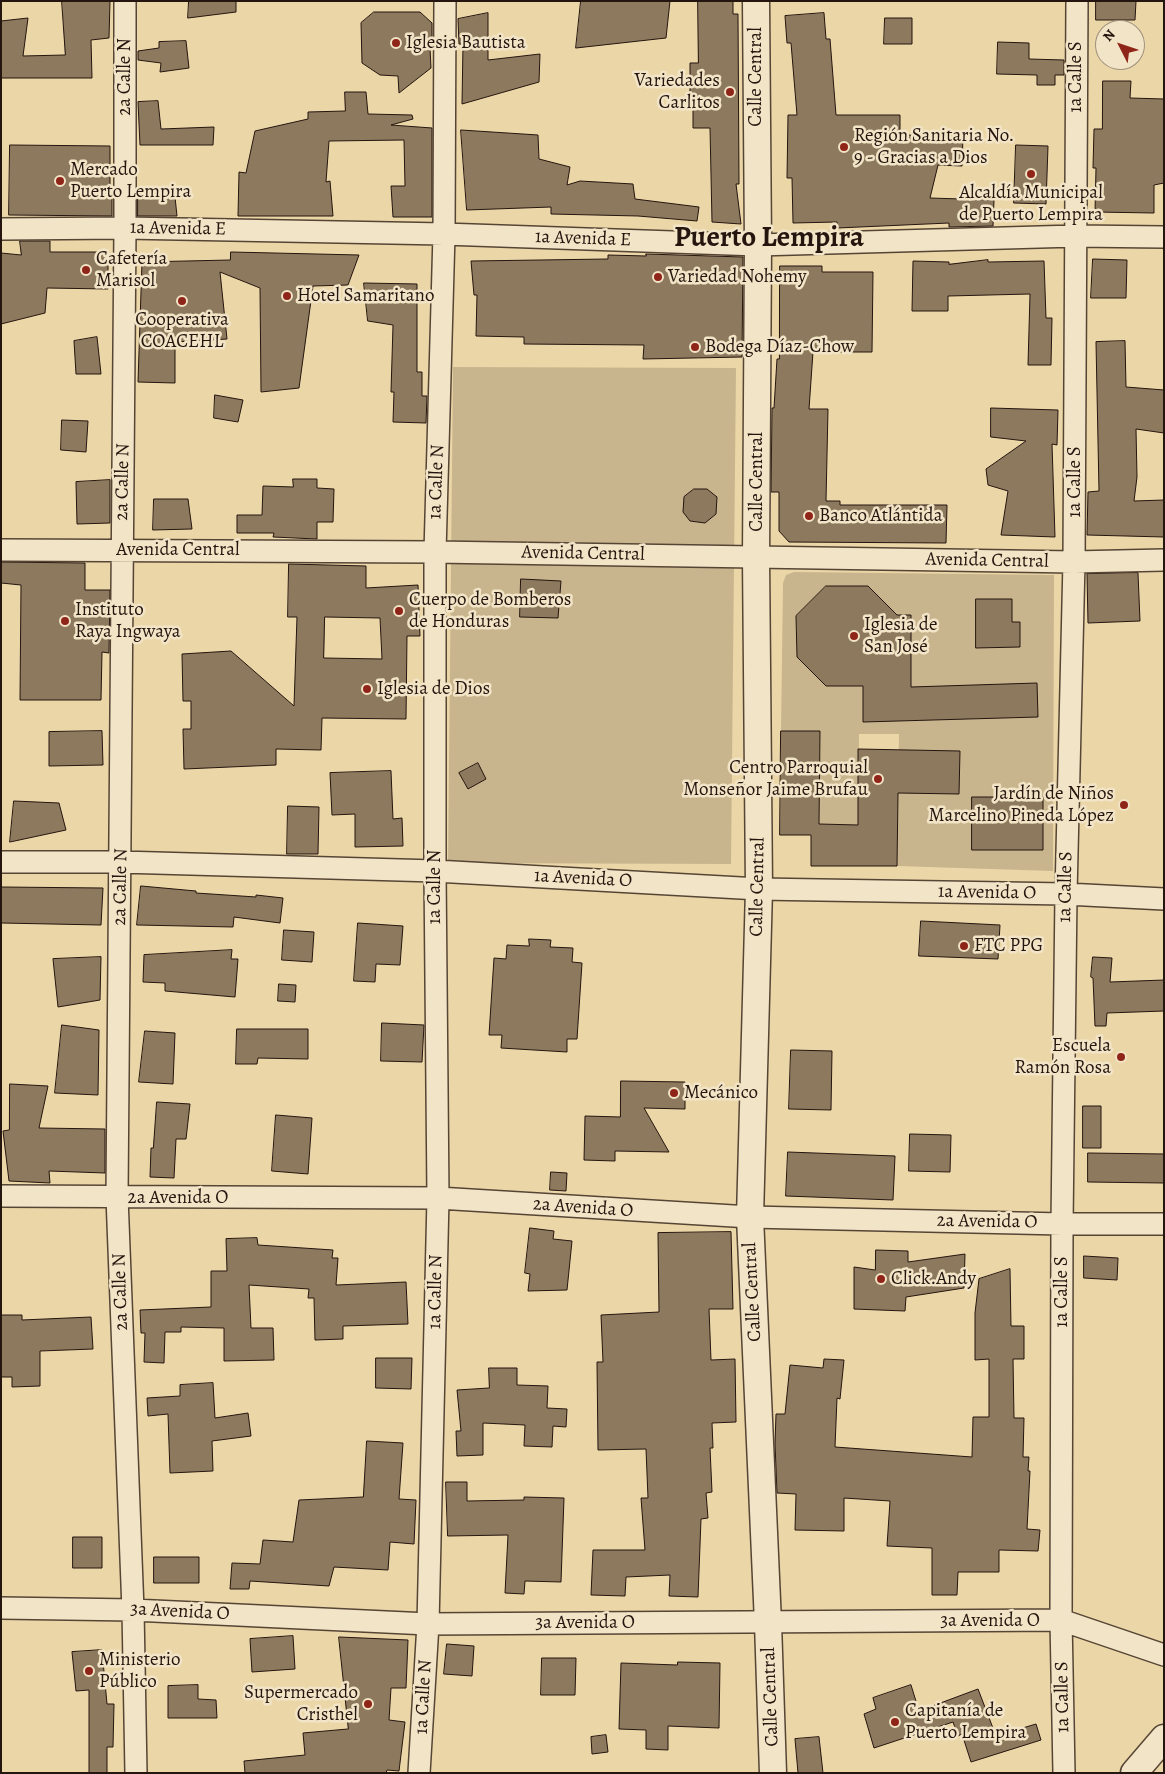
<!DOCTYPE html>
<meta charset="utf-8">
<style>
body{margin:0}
#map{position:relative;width:1165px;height:1774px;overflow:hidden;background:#ebd6a7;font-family:Alegreya,serif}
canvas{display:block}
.frame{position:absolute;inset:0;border:2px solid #25150f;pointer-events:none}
.north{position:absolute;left:1095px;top:20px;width:50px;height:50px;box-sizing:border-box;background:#f2e4c6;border:1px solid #a0917d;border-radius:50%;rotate:311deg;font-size:14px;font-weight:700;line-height:20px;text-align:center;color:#25150f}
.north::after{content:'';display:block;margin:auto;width:18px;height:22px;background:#8f2418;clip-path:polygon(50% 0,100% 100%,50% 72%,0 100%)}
</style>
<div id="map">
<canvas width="1165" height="1774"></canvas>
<div class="frame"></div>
<div class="north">N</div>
</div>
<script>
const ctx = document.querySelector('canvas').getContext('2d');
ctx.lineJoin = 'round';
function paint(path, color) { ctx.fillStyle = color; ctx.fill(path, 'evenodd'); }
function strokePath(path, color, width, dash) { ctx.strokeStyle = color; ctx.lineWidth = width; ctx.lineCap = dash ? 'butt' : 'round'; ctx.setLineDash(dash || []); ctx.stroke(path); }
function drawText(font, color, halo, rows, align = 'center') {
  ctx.font = font + ' Alegreya,serif'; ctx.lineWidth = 5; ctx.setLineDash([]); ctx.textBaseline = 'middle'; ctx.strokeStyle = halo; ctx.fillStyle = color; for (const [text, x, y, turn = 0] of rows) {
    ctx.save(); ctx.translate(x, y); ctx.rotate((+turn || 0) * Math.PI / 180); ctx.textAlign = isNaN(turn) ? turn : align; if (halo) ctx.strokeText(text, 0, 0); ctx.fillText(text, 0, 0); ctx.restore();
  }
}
const green = new Path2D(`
 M453 367 736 368 731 864 448 863Z
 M794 572 1054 575 1053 871 897 866 899 734H859L858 825 819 824 820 731H781L783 583 786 575ZM826 586H868L897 615H911V659L867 686H826L797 657 796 616Z`);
const building = new Path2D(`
 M62 1H110L109 38 91 40 92 78H1V21L28 18 23 56 65 55Z
 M189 1H236V12L188 18Z
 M581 1H670L666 38 576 48Z
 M698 1H733V14H738L739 184H736L741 224 712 222 710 128H693V98H690V63H698Z
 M1096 1H1136L1135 20H1096Z
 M374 12H420L432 23V47L430 48 431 68 399 93 398 76 380 75 362 63 361 23Z
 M488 13V60L540 54 539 82 462 104 463 44H459L458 19Z
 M824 13 826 39H830L836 115H900V135L963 136 962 166 938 165 930 198 994 200 993 226 949 227V223L837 228V222L793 223 792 178H787L788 115H797L791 43H787L785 16Z
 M885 18H912V44H884Z
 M186 41 189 68 160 72 161 63 138 60V51L159 48V42Z
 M998 42 1029 43V59L1064 60V75H1055V85H1037V75L997 74Z
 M1103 81H1131L1130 98 1164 99V183L1154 185V213L1095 212 1096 168H1093L1094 129H1102Z
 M345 92H366L368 114 412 115 413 119 391 125 432 128V217H393L391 186H405L404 140 329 141 326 182 330 181 333 216H238L239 172 246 173 255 131 308 119V112L345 111Z
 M158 101 161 129 214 127 213 145H140L138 102Z
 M461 130 538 135 539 159 570 167 567 185 580 181 633 184 635 199 699 207 697 221 638 216 551 214V207L467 210Z
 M10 145 110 146V194L112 195V216L9 215Z
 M1016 145 1048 146 1046 204 1014 203Z
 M138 195 175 197 177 216H138Z
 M20 241H50V252H108V289L47 288 45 313 1 324V253L21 255Z
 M231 252 359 255 348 285 313 286 299 388 261 392 260 288 220 272 227 339 175 342V383L138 382 142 262 230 260Z
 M646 254 743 257 742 357 643 359 644 345 524 344V337L476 336 477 295H474L471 261 608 259V255L646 256Z
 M1093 259 1127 260 1126 298H1091Z
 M988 260V262L1044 261 1046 318H1052L1051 365H1028L1030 294 948 296V311H912L913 261 949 262V264Z
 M780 266H822V272H873L872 352H813L809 409H828L826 501H840V505H947L946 543 789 542 779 531V492H771L772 408H774L777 359H779Z
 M364 283 417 284V372H422V396H427L426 423 393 422 394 392H391L393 325 368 321Z
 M97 337 101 374H76L74 341Z
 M1125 341 1126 387 1164 390V433L1136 429 1137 477 1134 501 1164 500V537L1087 535 1088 492 1099 491 1096 342Z
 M215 395 243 400 238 422 214 418Z
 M991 408 1058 410 1057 445 1052 444 1055 537 1001 535 1008 491 988 485 986 469 1026 441 991 437Z
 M62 420 88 421 86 452 61 450Z
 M293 479H317V488L334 489 333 522H317V539L273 537 274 533H237V515H262L263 486 293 487Z
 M110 480V523L77 524 76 482Z
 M694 489H707L717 497 716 514 705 523 690 521 683 512 684 497Z
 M154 499H188L192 529 153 530Z
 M1 562 85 563V590H110L109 653 102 652 101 700H20L21 585 1 583Z
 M289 564 366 566V588L418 585 420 636H407L406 719 322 718 321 750 276 749V765L184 769 183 729H191V701H183L182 654 231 651 294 706 297 617H288ZM325 617 380 618 382 659 324 658Z
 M1138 573 1140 621 1088 623 1087 574Z
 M521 579 561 581 558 618 520 617Z
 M826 586H868L897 615H911V687L1037 683 1038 717 863 722V686H826L797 657 796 616Z
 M976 599H1012V622H1020V647L976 648Z
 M102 731 103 765 49 766V732Z
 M781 731H820L819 824 858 825V749L960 751 959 794 898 793 897 866H811V835H780Z
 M478 763 486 779 468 789 459 773Z
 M391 771 393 819 402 818 403 846 355 847V814L332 815 330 773Z
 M972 797H1043V850H972Z
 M14 801 59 803 66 830 10 842Z
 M288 806 319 807 318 854H287Z
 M141 886 196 891V893L256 897V895L283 898 280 923 234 917 233 927 137 925Z
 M1 887 103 888 101 925 1 923Z
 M921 921 1000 925 998 959 919 956Z
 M358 923 403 926 400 965 376 964 375 982 354 981Z
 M284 930 314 932 312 962 282 960Z
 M529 939 551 940 550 947 573 948 572 962 582 963 577 1039H567V1052L501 1048 502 1035H489L494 958 506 959 507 945 529 946Z
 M232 950 231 959H238L235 997 165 991V983L143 982 144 955Z
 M101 957 100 1000 58 1007 53 959Z
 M1093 957 1112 958 1110 982 1164 980V1011L1107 1013 1106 1026H1095L1093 978 1091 977Z
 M279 984 296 985 295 1002 278 1001Z
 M382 1023 424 1025 422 1062 381 1061Z
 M62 1025 99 1030 98 1095 55 1093Z
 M237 1029H308V1059L258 1058 257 1064H236Z
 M145 1031 175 1033 173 1084 139 1082Z
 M791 1050 832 1051 831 1110 789 1109Z
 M621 1081 685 1082V1109L644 1108 669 1152 615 1151V1161L584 1160 585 1116 620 1117Z
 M10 1084 48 1086 39 1128 105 1129V1173L49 1171 50 1183 9 1181 3 1131 9 1130Z
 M157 1102 190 1104 186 1139H176L174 1178 150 1177 151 1148H153Z
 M1083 1106H1101V1148H1083Z
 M276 1115 312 1118 308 1174 272 1171Z
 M910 1134 951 1135 950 1172 909 1171Z
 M788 1152 895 1156 893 1200 786 1196Z
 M1088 1153 1164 1154V1183L1088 1182Z
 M551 1172 567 1173 566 1191 550 1190Z
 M530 1228 554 1231 553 1239 572 1241 567 1290 528 1291 530 1274 525 1273Z
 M731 1232 733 1309H709L711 1360 735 1359 736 1422 712 1423 713 1448H710L712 1492 706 1493 708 1518 701 1519 698 1597 669 1596 670 1575 626 1577 625 1596 591 1595 593 1550H645L641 1498H648L646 1449 598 1450 597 1362H603L601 1315 659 1312 658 1233Z
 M257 1238 258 1245 333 1250 332 1258H338L336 1285 406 1282 408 1324 343 1326V1339L315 1340 314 1298H308L309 1289 249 1285 251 1328H273L274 1360 224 1361V1328L181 1327V1332H165L164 1363 144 1362 145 1333H141L140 1310 211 1307V1271H227L226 1239Z
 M876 1250 908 1251V1262L965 1254 964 1288 906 1297 905 1311 854 1309V1267L875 1270Z
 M1084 1256 1118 1258 1117 1280 1084 1278Z
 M1010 1269 1011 1326H1024V1359H1013L1014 1418H1024L1023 1457H1029L1028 1471H1030L1027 1529 1040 1530 1038 1551 999 1550V1572H958L957 1595H932V1548L887 1546 890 1501 844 1498V1531L795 1530 796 1494 777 1493 775 1444 776 1414H785L790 1365 823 1368 824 1359 844 1360 840 1399 837 1398 835 1447 972 1457 973 1417H989V1359L975 1360V1313L979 1279Z
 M1 1315H22V1320L91 1317 93 1349 40 1351V1386L12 1387V1377H1Z
 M376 1358H412L411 1389 376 1388Z
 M489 1368H517V1385L548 1386 547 1408 567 1409 566 1427 553 1426 552 1447 524 1446 525 1425 483 1423V1455L457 1456 456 1431H461L457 1390 489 1388Z
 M213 1383 215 1418 248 1413 251 1436 212 1441 213 1471 170 1473 168 1414 148 1416 147 1398 180 1396V1385Z
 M367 1441 403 1443 399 1499 416 1500 414 1544 390 1542 388 1570 334 1567 329 1586 250 1581 249 1589H230L232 1563 260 1564 263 1540 293 1542 299 1500 363 1497Z
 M446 1482H467V1501L524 1500V1497L564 1498 561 1582 525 1581 524 1594 505 1593 508 1535 448 1536Z
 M73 1537H102V1568H73Z
 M154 1557H199V1583H154Z
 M293 1636 295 1669 252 1672 250 1639Z
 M339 1637 408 1640 406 1688H391L389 1720 405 1722 399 1771 387 1770 386 1773H245L244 1761 305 1755 303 1733 348 1729Z
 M447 1644 474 1646 472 1676 444 1674Z
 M102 1650 107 1704H114L113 1747H107V1773H89V1690L76 1691 72 1652Z
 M542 1658H576L575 1695H541Z
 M678 1662 720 1663 719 1728 668 1726V1750L646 1749V1730L619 1729 621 1663 677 1665Z
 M198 1685V1699L216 1700 217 1718H168V1686Z
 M911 1685 919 1711 978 1689 996 1736 1036 1724 1041 1740 971 1762 962 1734 958 1736 953 1722 874 1748 864 1714 876 1709 873 1698Z
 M606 1735 608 1752 592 1754 591 1737Z
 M819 1737 823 1773H798L795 1739Z`);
const minor = new Path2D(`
 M125 1V228L117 1197 133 1610 136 1773
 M1 229 125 228 444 234 758 245 1075 236 1164 237
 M1 550 435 552 1074 562 1164 560
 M1 862H121L435 871 759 889 1066 894 1164 899
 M1 1196 438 1198 750 1217 1062 1224H1164
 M1 1608 133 1610 428 1624 1061 1620 1164 1655
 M419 1773 428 1624 438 1198 435 871V552L444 234 445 1
 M1064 1773 1061 1620 1062 1224 1066 894 1074 562 1077 1`);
const tertiary = new Path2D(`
 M756 1 758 245 756 558 759 889 750 1217 768 1623 773 1773
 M1134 1773 1164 1738`);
const markers = [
 [396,43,5,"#8f2418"],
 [730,92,5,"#8f2418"],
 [844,147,5,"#8f2418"],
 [1031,174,5,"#8f2418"],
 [60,181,5,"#8f2418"],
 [86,270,5,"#8f2418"],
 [658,277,5,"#8f2418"],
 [287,296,5,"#8f2418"],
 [182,301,5,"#8f2418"],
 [695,347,5,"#8f2418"],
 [809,516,5,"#8f2418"],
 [399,611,5,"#8f2418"],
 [65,621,5,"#8f2418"],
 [854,636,5,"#8f2418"],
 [367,689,5,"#8f2418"],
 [878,779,5,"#8f2418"],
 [1124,805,5,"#8f2418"],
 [964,946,5,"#8f2418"],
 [1121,1057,5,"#8f2418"],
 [674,1093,5,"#8f2418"],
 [881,1279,5,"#8f2418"],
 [89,1671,5,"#8f2418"],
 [368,1704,5,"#8f2418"],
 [895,1722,5,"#8f2418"]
];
const poiNames = [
 ["Iglesia Bautista",406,43],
 ["Variedades",720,81,"right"],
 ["Carlitos",720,103,"right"],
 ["Región Sanitaria No.",854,136],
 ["9 - Gracias a Dios",854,158],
 ["Mercado",70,170],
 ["Puerto Lempira",70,192],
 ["Alcaldía Municipal",1031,193,"center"],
 ["de Puerto Lempira",1031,215,"center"],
 ["Cafetería",96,259],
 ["Marisol",96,281],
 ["Variedad Nohemy",668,277],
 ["Hotel Samaritano",297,296],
 ["Cooperativa",182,320,"center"],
 ["COACEHL",182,342,"center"],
 ["Bodega Díaz-Chow",705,347],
 ["Banco Atlántida",819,516],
 ["Cuerpo de Bomberos",409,600],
 ["de Honduras",409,622],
 ["Instituto",75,610],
 ["Raya Ingwaya",75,632],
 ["Iglesia de",864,625],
 ["San José",864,647],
 ["Iglesia de Dios",377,689],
 ["Centro Parroquial",868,768,"right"],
 ["Monseñor Jaime Brufau",868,790,"right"],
 ["Jardín de Niños",1114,794,"right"],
 ["Marcelino Pineda López",1114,816,"right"],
 ["FTC PPG",974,946],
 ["Escuela",1111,1046,"right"],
 ["Ramón Rosa",1111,1068,"right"],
 ["Mecánico",684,1093],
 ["Click.Andy",891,1279],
 ["Ministerio",99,1660],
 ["Público",99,1682],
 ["Supermercado",358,1693,"right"],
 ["Cristhel",358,1715,"right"],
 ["Capitanía de",905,1711],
 ["Puerto Lempira",905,1733]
];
const streetNames = [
 ["2a Calle N",125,77,-90],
 ["Calle Central",756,77,-90],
 ["1a Calle S",1076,77,-90],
 ["1a Avenida E",178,229,1],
 ["1a Avenida E",583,239,2],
 ["2a Calle N",123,482,-89],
 ["1a Calle N",437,482,-88],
 ["Calle Central",757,482,-90],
 ["1a Calle S",1075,482,-90],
 ["Avenida Central",178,550],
 ["Avenida Central",583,554,1],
 ["Avenida Central",987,561,1],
 ["1a Avenida O",583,879,3],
 ["2a Calle N",121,887,-89],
 ["1a Calle N",435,887,-90],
 ["Calle Central",758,887,-89],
 ["1a Calle S",1066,887,-89],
 ["1a Avenida O",987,893,1],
 ["2a Avenida O",178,1198],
 ["2a Avenida O",583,1208,4],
 ["2a Avenida O",987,1222,1],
 ["2a Calle N",121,1292,-92],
 ["1a Calle N",436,1292,-89],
 ["Calle Central",753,1292,-93],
 ["1a Calle S",1062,1292,-90],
 ["3a Avenida O",180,1612,3],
 ["3a Avenida O",990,1621],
 ["3a Avenida O",585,1623],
 ["1a Calle N",424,1697,-87],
 ["Calle Central",771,1697,-92],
 ["1a Calle S",1063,1697,-91]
];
const townNames = [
 ["Puerto Lempira",769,239]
];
paint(green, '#c9b58d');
paint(building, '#8c795e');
strokePath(building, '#25150f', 1);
strokePath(minor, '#564535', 24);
strokePath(tertiary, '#564535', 29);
strokePath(minor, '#f2e4c6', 21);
strokePath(tertiary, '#f2e4c6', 26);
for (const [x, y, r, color] of markers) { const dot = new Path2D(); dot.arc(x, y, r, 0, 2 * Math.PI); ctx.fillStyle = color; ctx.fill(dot); strokePath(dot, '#f2e4c6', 2); }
drawText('19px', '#25150f', '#f2e4c6', poiNames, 'left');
drawText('19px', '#25150f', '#f2e4c6', streetNames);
drawText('bold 29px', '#25150f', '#f2e4c6', townNames);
</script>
